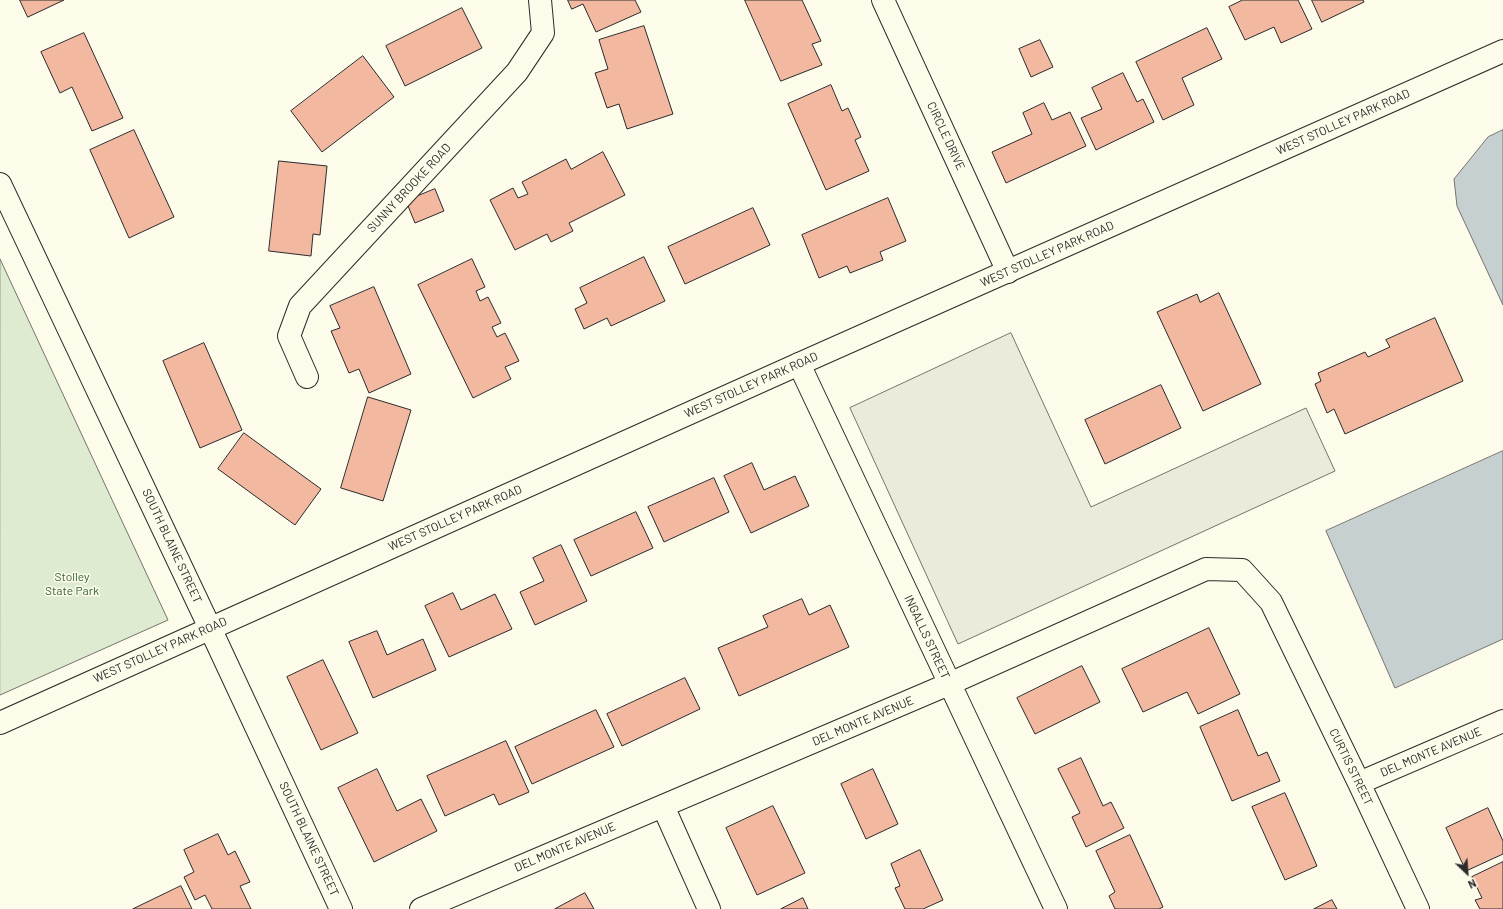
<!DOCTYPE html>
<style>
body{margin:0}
#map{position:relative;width:1503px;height:909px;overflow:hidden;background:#fdfbea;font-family:Barlow,sans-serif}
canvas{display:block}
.north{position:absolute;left:1447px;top:853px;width:40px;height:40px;-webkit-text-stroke:3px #fdfbea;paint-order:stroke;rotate:155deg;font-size:11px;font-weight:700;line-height:16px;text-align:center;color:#2b2b2b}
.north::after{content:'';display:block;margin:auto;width:14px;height:18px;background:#2b2b2b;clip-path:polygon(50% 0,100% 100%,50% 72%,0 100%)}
</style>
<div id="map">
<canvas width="1503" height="909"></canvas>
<div class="north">N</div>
</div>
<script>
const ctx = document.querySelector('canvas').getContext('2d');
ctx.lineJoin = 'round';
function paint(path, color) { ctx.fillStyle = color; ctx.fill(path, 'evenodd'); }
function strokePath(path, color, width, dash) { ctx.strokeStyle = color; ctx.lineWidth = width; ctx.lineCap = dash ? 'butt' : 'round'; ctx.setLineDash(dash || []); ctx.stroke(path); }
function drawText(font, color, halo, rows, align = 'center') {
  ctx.font = font + ' Barlow,sans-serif'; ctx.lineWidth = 3; ctx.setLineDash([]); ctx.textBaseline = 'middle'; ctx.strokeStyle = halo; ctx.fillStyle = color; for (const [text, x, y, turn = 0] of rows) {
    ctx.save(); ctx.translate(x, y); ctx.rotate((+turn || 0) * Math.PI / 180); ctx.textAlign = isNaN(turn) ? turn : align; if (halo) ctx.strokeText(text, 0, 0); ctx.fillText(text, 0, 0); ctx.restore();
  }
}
const green = new Path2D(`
 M0 259 168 620 0 695Z`);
const parking = new Path2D(`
 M1011 333 1091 507 1306 408 1335 471 958 644 850 408Z`);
const water = new Path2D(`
 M1503 130V305L1457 206 1454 179 1488 137Z
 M1503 451V639L1395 688 1326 531Z`);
const building = new Path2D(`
 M20 0H64L28 17Z
 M568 0H635L641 12 596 32 583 4 572 9Z
 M745 0H802L821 41 812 44 822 65 781 81Z
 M1243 0H1298L1312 29 1281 43 1274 27 1245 40 1229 7Z
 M1312 0H1363L1364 2 1322 22Z
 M462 8 482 48 405 86 386 46Z
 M644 26 673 114 627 129 619 104 607 108 595 73 608 69 599 40Z
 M1207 28 1222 59 1182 78 1194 105 1163 120 1136 62Z
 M84 33 123 118 92 131 72 87 60 93 41 52Z
 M1040 40 1053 67 1031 77 1019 49Z
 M363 56 394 97 322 152 291 111Z
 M1123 73 1137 102 1143 99 1154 122 1096 150 1081 118 1102 109 1092 88Z
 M831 85 842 111 848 108 861 137 855 140 869 171 826 190 788 104Z
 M1044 103 1052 120 1070 112 1086 146 1006 183 992 152 1032 134 1023 113Z
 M134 130 174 217 129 238 90 150Z
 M603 152 625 195 569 223 573 231 551 242 547 234 515 250 490 200 513 188 518 198 528 194 522 182 566 159 571 169Z
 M279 161 327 166 320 235 313 234 311 256 269 251Z
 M435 189 444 211 415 223 406 201Z
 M888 198 906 241 880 252 883 260 850 273 847 266 819 278 802 235Z
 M753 208 770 245 685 284 668 247Z
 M644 257 665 301 611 326 607 318 584 329 575 309 587 303 580 288Z
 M472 259 485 287 476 291 480 301 488 297 501 323 492 327 497 337 505 333 519 361 505 367 511 379 473 398 418 285Z
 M374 287 411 374 369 393 359 369 349 373 331 331 340 328 330 306Z
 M1219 293 1261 384 1203 411 1157 312 1197 294 1200 302Z
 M1435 318 1463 381 1345 434 1334 409 1327 413 1315 384 1321 381 1318 373 1365 352 1368 357 1390 347 1386 340Z
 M204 343 242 430 200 448 163 361Z
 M1161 385 1181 428 1105 464 1085 420Z
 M368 397 411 410 383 501 341 488Z
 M244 433 321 489 295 525 218 469Z
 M752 463 764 490 795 476 809 506 751 533 724 476Z
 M714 478 729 512 664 542 648 507Z
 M636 512 653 548 591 576 574 540Z
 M561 545 587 601 535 625 520 592 544 581 533 558Z
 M453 593 461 610 495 594 512 629 449 657 425 606Z
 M802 599 809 615 830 605 849 647 739 696 718 648 768 627 763 616Z
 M1209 628 1240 694 1198 714 1187 692 1143 712 1122 669Z
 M377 631 387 655 423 639 436 670 373 698 349 642Z
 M323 660 358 733 321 750 287 677Z
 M1082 666 1100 702 1035 734 1017 698Z
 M685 678 700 709 622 746 607 714Z
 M596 710 614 747 532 784 515 747Z
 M1238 710 1258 756 1267 752 1280 781 1232 801 1200 727Z
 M506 741 529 792 499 805 494 794 445 816 427 776Z
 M1081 758 1103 806 1111 802 1124 828 1086 847 1072 817 1080 813 1058 769Z
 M377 769 397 811 421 799 437 831 374 862 338 788Z
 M873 769 898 824 866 839 841 784Z
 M1285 793 1317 866 1285 880 1252 807Z
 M773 806 805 873 757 895 726 828Z
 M1488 808 1503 841V854L1466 871 1446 828Z
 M218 834 228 855 235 851 250 882 240 886 251 909H212L205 895 195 900 184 877 194 872 184 850Z
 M1130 835 1163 907 1159 909H1115L1109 896 1115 892 1096 851Z
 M920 850 943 900 923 909H905L895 888 900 886 891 864Z
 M1503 862V909H1480L1475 900 1482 898 1472 877Z
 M181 886 192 909H133Z
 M585 893 594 909H555Z
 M803 898 808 909H781Z
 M1332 900 1337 909H1314Z`);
const minor = new Path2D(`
 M883 0 1008 272
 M799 364 1056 909
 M307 377 289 336 300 306 517 72 543 33 540 0
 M1359 783 1503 721
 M663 806 709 909
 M421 909 949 684 1206 569 1242 570 1271 602 1359 783 1418 909`);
const tertiary = new Path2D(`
 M0 184 210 628 341 909`);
const secondary = new Path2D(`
 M0 723 799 364 1503 51`);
const streetNames = [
 ["WEST STOLLEY PARK ROAD",1343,122,-24],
 ["CIRCLE DRIVE",946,136,65],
 ["SUNNY BROOKE ROAD",409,188,-47],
 ["WEST STOLLEY PARK ROAD",1047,254,-24],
 ["WEST STOLLEY PARK ROAD",751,385,-24],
 ["WEST STOLLEY PARK ROAD",455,518,-24],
 ["SOUTH BLAINE STREET",172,546,65],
 ["INGALLS STREET",927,637,65],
 ["WEST STOLLEY PARK ROAD",160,650,-24],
 ["DEL MONTE AVENUE",863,721,-23],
 ["DEL MONTE AVENUE",1431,752,-23],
 ["CURTIS STREET",1351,767,64],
 ["SOUTH BLAINE STREET",309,839,65],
 ["DEL MONTE AVENUE",565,847,-23]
];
const parkNames = [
 ["Stolley",72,577],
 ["State Park",72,591]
];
paint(green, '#deebd1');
strokePath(green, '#74746e', 1);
paint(parking, '#eceadb');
strokePath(parking, '#74746e', 1);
paint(water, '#c7d0d0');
strokePath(water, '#74746e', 1);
paint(building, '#f2b8a0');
strokePath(building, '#2b2b2b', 1);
strokePath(minor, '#2b2b2b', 24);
strokePath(tertiary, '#2b2b2b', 24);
strokePath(secondary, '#2b2b2b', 24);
strokePath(minor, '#fdfbea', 22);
strokePath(tertiary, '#fdfbea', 22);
strokePath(secondary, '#fdfbea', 22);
drawText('12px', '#2b2b2b', '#fdfbea', streetNames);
drawText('12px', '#34623c', '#fdfbea', parkNames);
</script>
